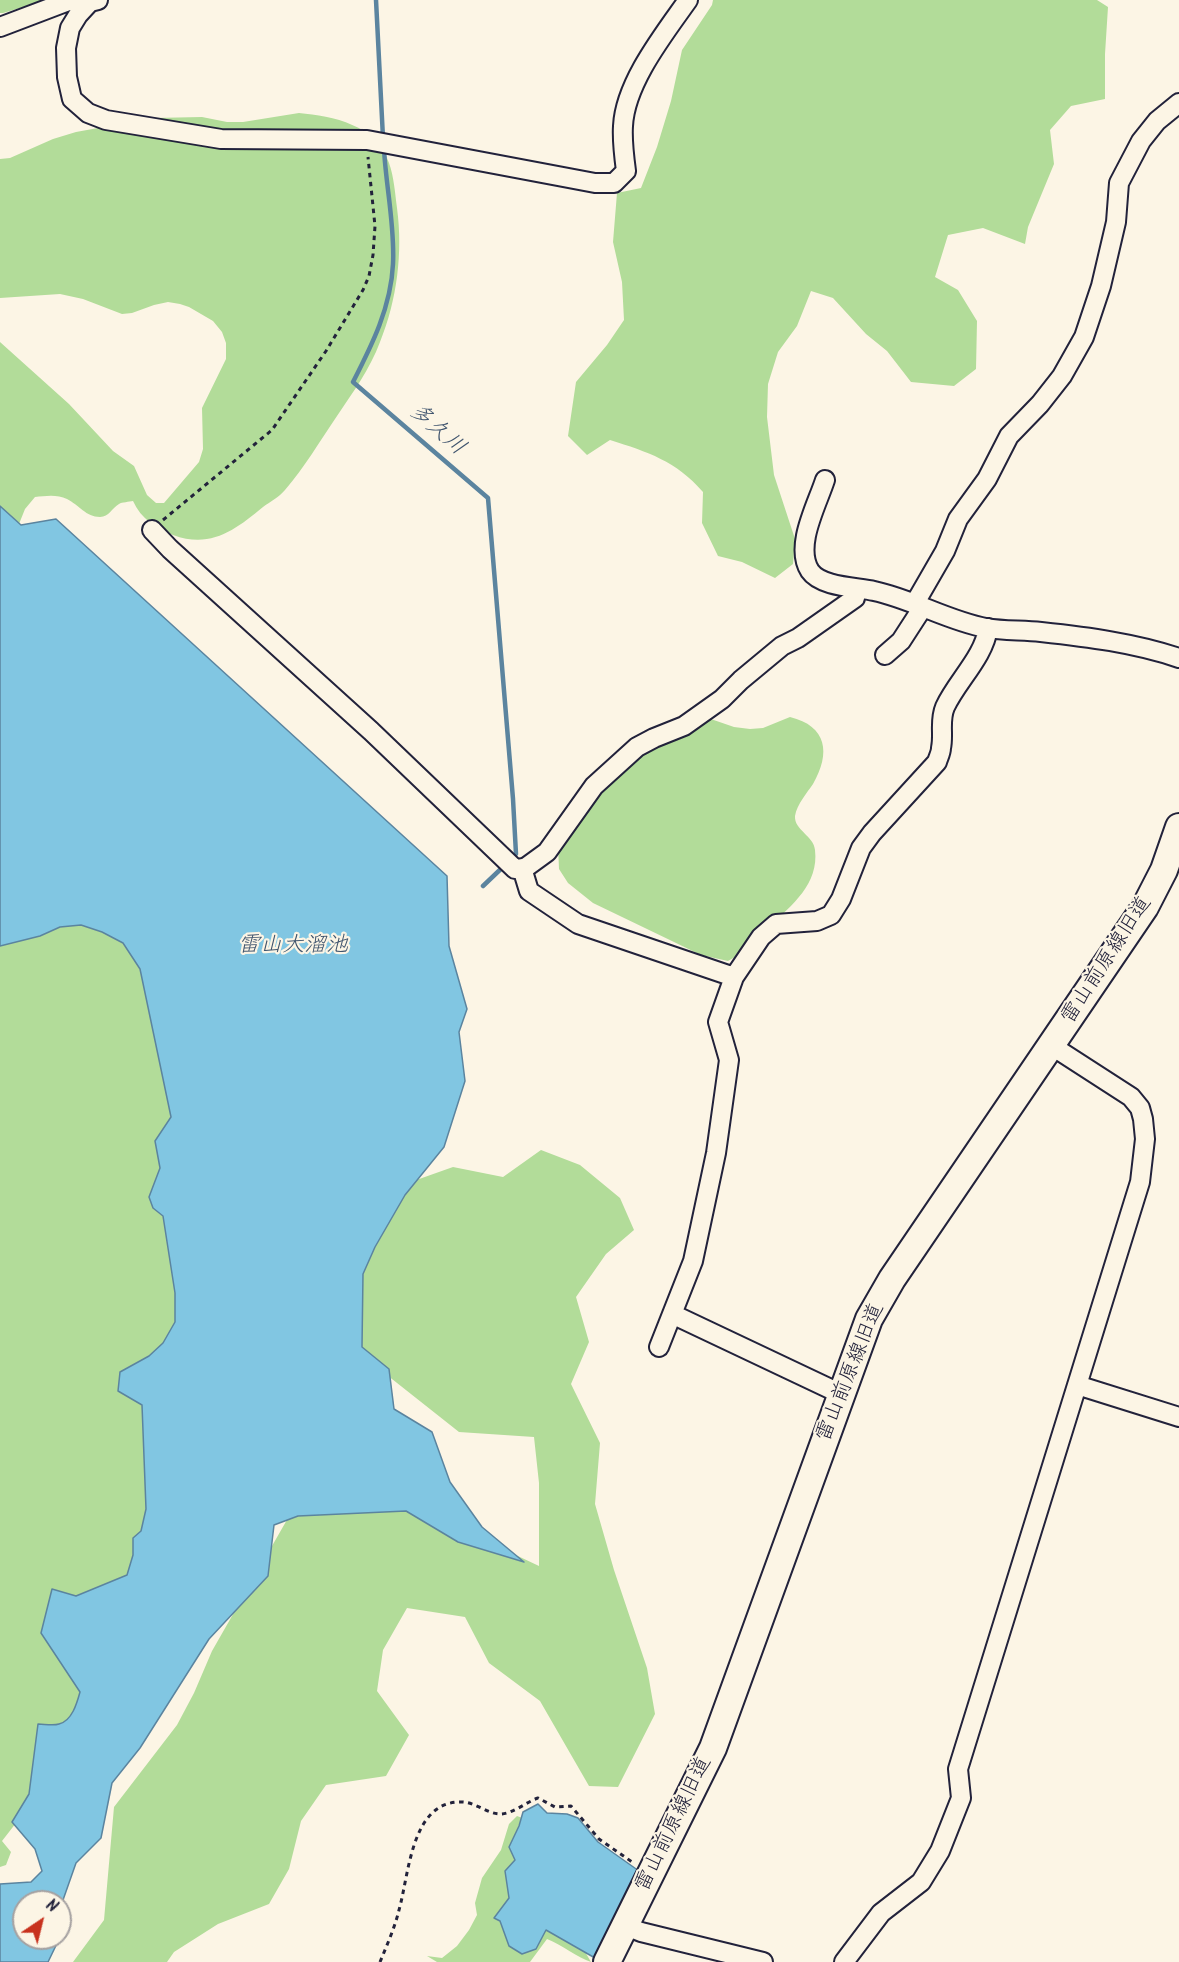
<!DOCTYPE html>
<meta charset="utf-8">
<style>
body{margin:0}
#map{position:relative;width:1179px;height:1962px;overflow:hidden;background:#fcf5e5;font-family:Kalam,sans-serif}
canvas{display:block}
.north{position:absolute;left:12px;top:1890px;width:60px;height:60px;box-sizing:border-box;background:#fcf5e5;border:2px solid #a5a1a1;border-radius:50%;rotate:35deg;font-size:16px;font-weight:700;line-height:24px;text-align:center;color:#22223b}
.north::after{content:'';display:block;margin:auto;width:21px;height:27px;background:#c8321e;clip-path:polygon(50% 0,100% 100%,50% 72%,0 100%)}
</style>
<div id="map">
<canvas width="1179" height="1962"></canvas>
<div class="north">N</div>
</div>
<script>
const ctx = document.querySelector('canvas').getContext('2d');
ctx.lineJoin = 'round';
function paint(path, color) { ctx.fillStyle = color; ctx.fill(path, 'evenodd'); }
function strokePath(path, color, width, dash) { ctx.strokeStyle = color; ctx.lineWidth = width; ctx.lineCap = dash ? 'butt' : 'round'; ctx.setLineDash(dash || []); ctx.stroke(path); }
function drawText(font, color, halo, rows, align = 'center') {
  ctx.font = font + ' Kalam,"Klee One",sans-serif'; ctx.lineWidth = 4.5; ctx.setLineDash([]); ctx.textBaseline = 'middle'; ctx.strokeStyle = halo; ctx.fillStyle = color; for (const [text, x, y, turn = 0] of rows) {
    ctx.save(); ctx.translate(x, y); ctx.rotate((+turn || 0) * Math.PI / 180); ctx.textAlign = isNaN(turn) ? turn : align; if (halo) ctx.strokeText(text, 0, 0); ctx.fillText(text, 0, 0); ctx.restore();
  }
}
const green = new Path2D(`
 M0 0H47L3 13H0Z
 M713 0H1097L1108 7 1105 54V99L1071 106 1050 130 1054 164 1028 227 1025 244 983 228 948 235 935 277 958 290 977 321 976 369 954 386 911 382 887 351 866 334 833 298 811 291 797 326 778 352 768 384 767 417 774 475 795 539 793 564 775 578 742 562 718 556 702 523 703 492C676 461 648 452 610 440L587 455 568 436 576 382 607 345 624 320 622 282 613 242 617 193 641 188 657 147 671 101 682 50 712 5Z
 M299 113C333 116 377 125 389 163 394 177 395 193 397 208 403 253 397 300 380 342 370 369 353 392 337 416 320 441 304 468 285 490 279 497 270 502 263 507 235 530 211 549 173 535 156 528 141 519 133 501 129 502 122 502 119 504 112 508 109 517 100 517 86 517 79 505 67 499 57 494 45 496 35 497L25 509 17 529 0 521V342L69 404 113 451 134 466 147 495 156 503H164L199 462 203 449 202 408 226 359V343L222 332 213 321 189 307 180 304 168 302 154 305 132 313 122 314 83 299 60 294 0 298V159L10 158 53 139 76 132 153 118 202 117 227 122H243Z
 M684 717H705L734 727 750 729 763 728 790 717C827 726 831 753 813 784 807 793 797 804 795 816 794 830 814 836 815 850 819 884 792 905 770 926 757 939 745 952 728 961L701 955 593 903 568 883 559 869 558 845 570 825 661 726Z
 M83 909 143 951 177 1081 188 1304 152 1399 156 1505 91 1685 37 1796 2 1841 11 1852 6 1865 0 1867V936Z
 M541 1150 580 1165 620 1198 634 1230 606 1254 576 1297 589 1342 571 1384 600 1443 595 1504 614 1570 647 1668 655 1714 618 1787 589 1786 540 1701 489 1663 465 1617 407 1608 383 1650 377 1691 409 1735 386 1776 326 1785 301 1821 289 1869 269 1904 218 1924 174 1952 167 1962H73L104 1920 114 1807 177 1725 194 1693 212 1651 292 1511 410 1505 539 1566V1483L534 1437 459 1432 349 1345 350 1280 391 1189 453 1167 503 1177Z
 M517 1816 525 1819 514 1847V1866L542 1924 581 1945 591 1962C578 1958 562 1945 547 1939L530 1962H437L427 1956 442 1958 457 1946 469 1930 477 1915 475 1903 482 1878 501 1850 509 1824Z`);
const water = new Path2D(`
 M0 506 21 525 56 519 447 876 449 946 467 1009 459 1032 465 1081 444 1147 405 1195 375 1247 363 1274 362 1347 389 1369 394 1409 432 1432 450 1482 482 1527 524 1562 458 1542 406 1511 298 1516 274 1525 268 1576 209 1639 140 1748 112 1783 101 1838 76 1863 63 1900V1931L48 1962H0V1884L31 1882 42 1871 35 1849 12 1822 29 1794 38 1724C44 1724 53 1726 59 1724 72 1721 77 1703 80 1692L41 1633 52 1589 76 1596 127 1575 133 1555V1538L141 1531 146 1509 142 1405 118 1391 120 1372 149 1356 163 1343 175 1322V1293L163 1216 153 1208 149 1197 160 1168 155 1141 171 1117 140 969 123 943 102 932 81 925 60 927 40 936 0 946ZM24 1902H60V1938H24Z
 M538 1804 547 1813 567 1814 578 1818 598 1842 639 1871 595 1958 546 1930 536 1949 522 1954 509 1946 500 1921 494 1918 509 1898 505 1871 515 1860 509 1847 519 1826 523 1812Z`);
const stream = new Path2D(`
 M376 0 383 138
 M384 149C386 187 395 226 393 264 391 307 372 345 353 382L488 498 513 799 516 854 511 859
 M483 886 505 865`);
const path = new Path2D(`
 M163 520 272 430 326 351 363 290 369 276 373 255 375 226 368 157
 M380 1962C387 1945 395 1927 399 1910 409 1875 411 1802 460 1802 474 1801 487 1814 500 1814 513 1814 526 1802 538 1798L555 1807 571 1806 599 1839 635 1864`);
const street = new Path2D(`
 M98 0 90 2 78 15 70 28 66 48 67 77 72 99 88 113 106 120 221 139 367 140 595 183H614L626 171C624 156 622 141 623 126 625 83 664 34 688 0
 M0 27 71 0
 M825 480C817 505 794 546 810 571 821 587 856 587 874 591 912 599 948 621 986 628 1004 631 1023 630 1041 632 1087 637 1135 643 1179 658
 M152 530 170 549 371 731 515 869 525 868 547 852 594 786 637 747 654 738 684 726 722 699 741 680 782 646 798 638 855 598 856 589
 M915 603 945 551 958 519 987 479 1009 436 1040 404 1062 376 1084 337 1101 286 1116 222 1119 183 1141 141 1157 121 1179 103
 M885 655 901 641 923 607
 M522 868 529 891 578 924 734 977
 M672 1314 841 1394
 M659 1347 693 1261 716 1153 729 1060 718 1022 734 977 761 937 776 924 817 921 831 915 841 899 861 848 872 833 937 762C938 758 941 753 941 748 944 734 939 721 945 707 957 681 984 657 988 628
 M1077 1385 1179 1417
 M626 1926 641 1932 763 1962
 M844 1962 881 1913 921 1882 940 1851 961 1798 958 1769 1140 1182 1145 1139 1143 1119 1140 1108 1131 1097 1052 1046`);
const secondary = new Path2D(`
 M607 1962 713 1748 869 1319 892 1279 1145 907 1164 870 1179 827`);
const streetNames = [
 ["雷山前原線旧道",1108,961,-57],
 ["雷山前原線旧道",852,1373,-68],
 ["雷山前原線旧道",675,1825,-64]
];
const waterNames = [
 ["多久川",436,431,41],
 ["雷山大溜池",293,947]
];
paint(green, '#b2dc99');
paint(water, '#81c6e2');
strokePath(water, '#5b849f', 1.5);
strokePath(stream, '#5b849f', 4.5);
strokePath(street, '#22223b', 22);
strokePath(secondary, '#22223b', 30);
strokePath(path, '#22223b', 3, [4.5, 4.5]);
strokePath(street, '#fcf5e5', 18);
strokePath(secondary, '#fcf5e5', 26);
drawText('21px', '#22223b', '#fcf5e5', streetNames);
drawText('italic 22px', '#3e536d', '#fcf5e5', waterNames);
</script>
